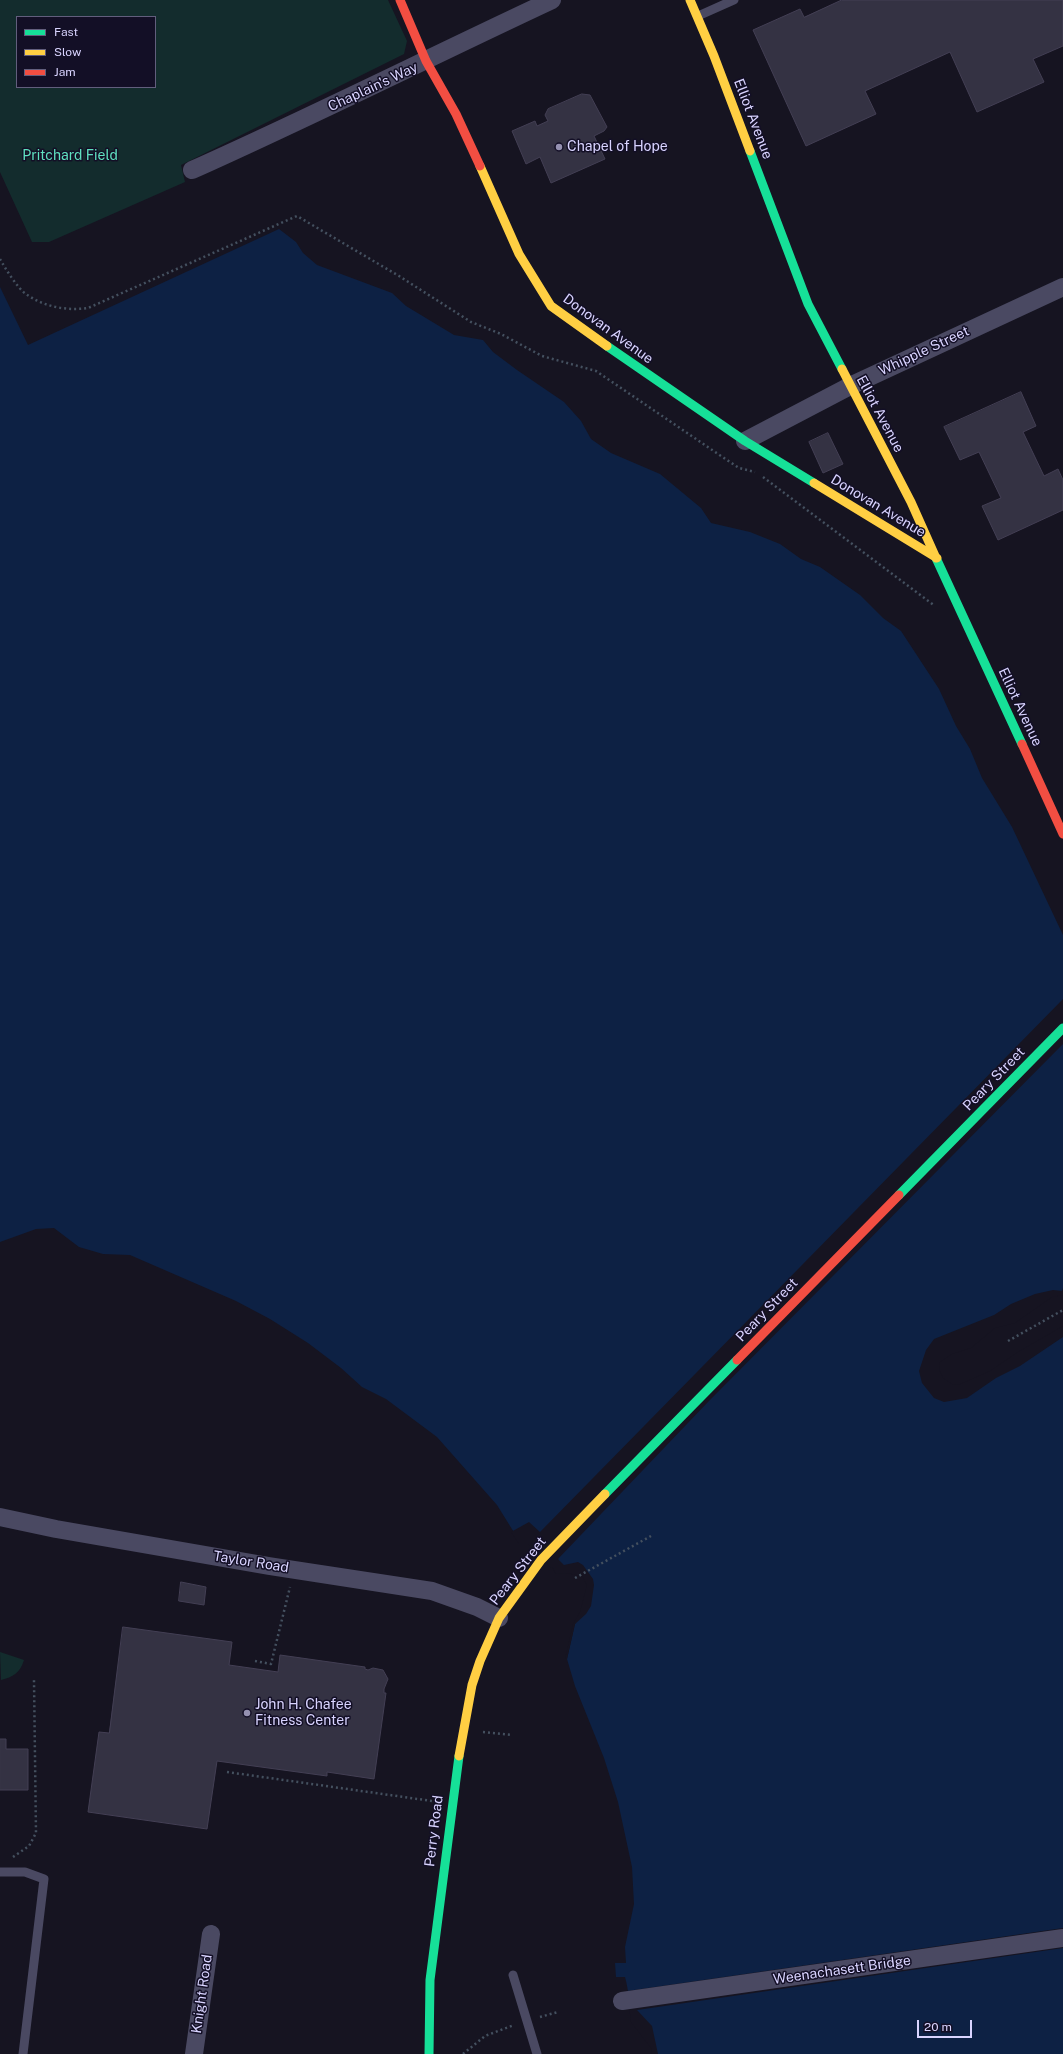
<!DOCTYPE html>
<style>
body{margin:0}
#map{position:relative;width:1063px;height:2054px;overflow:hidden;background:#161421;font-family:"Public Sans",sans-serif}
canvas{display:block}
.legend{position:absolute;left:16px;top:16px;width:140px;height:72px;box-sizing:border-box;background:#130f26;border:1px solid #625e7d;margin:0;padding:5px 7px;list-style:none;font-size:12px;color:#d9d4ff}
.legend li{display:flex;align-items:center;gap:8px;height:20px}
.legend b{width:20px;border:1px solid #625e7d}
.scale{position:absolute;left:917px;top:2020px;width:55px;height:18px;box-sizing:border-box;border:2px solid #d9d4ff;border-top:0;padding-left:5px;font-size:12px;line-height:14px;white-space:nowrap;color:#d9d4ff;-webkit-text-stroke:3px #130f26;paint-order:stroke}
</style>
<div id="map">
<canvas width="1063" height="2054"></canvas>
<ul class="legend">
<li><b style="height:5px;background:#16e098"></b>Fast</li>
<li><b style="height:5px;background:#ffcf43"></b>Slow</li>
<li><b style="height:5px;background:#f24e42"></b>Jam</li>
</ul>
<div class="scale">20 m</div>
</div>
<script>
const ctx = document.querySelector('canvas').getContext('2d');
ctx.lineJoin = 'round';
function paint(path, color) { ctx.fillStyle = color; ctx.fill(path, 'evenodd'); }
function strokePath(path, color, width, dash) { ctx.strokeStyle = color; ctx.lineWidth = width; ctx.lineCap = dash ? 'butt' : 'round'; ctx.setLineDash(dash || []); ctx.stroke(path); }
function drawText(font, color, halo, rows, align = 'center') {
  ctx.font = font + ' "Public Sans",sans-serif'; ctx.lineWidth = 3; ctx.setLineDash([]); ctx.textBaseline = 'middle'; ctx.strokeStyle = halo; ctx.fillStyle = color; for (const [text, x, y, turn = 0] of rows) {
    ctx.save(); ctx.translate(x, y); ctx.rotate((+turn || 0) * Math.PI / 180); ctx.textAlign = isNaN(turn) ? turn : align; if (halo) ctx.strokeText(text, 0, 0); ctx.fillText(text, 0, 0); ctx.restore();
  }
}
const green = new Path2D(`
 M0 0H388L407 41 404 54 181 165 185 182 49 242H32L0 172ZM17 17H155V87H17Z
 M0 1652 24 1660C20 1673 13 1677 1 1680Z`);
const water = new Path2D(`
 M279 229 296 242 303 253 317 265 392 293 406 306 454 335 483 340 493 352 517 370 564 402 581 421 591 439 611 453 660 474 701 508 711 523 750 532 780 544 801 559 820 567 860 595 883 618 901 631 939 689 956 726 970 749 982 778 1012 827 1063 935V1288L1061 1294 1051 1295 994 1327 939 1360 936 1369 941 1379 951 1386 959 1387 991 1373 1063 1328V2054H654C651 2040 637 2033 633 2020 629 2006 629 1991 625 1977H616L615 1963H626L625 1947 634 1904 632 1867 618 1802 604 1758 575 1686 567 1659 575 1624 581 1613 589 1585 584 1574 552 1566 529 1542H520L497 1505 437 1437 386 1399 362 1387 341 1368 308 1343 270 1319 236 1301 130 1255 103 1254 79 1247 54 1228 36 1229 0 1242V287L28 345Z`);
const pier = new Path2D(`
 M1063 999V1044L708 1402 558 1559 564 1565 578 1562 583 1565 593 1579 594 1585 591 1606 586 1614 575 1624 567 1659H565L573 1624 580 1612 587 1585 582 1576 566 1573 556 1574 552 1567 551 1568 528 1544H519L511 1532 529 1522 540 1532Z
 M1053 1290 1063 1291V1295L1052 1297 1015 1323 995 1328 971 1348 952 1354 940 1362 939 1369 943 1378 952 1384 958 1385 990 1371 1018 1352 1063 1326V1337L1020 1366 996 1378 967 1398 944 1402 934 1398 922 1383 919 1371 926 1350 934 1339 994 1315 1011 1304 1035 1294Z
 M1063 1928V1948L637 2010 652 2026 658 2054H652L651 2048 631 2022 627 1991Z`);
const building = new Path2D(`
 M842 0H1063V46L1033 59 1044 82 977 112 950 52 865 91 876 114 806 146 753 30 800 9 804 17Z
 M582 94 590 95 607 127 604 131 594 136 605 159 551 183 540 157 526 164 512 131 535 121 537 126 548 121 545 115 548 109Z
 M1021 392 1036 426 1023 432 1044 476 1058 469 1063 480V510L998 540 982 506 1001 498 979 452 960 460 944 427Z
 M828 433 843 464 823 473 809 442Z
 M181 1582 206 1587 204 1605 179 1601Z
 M123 1627 232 1642 229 1665 278 1672 280 1655 365 1667V1669L368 1670 373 1668 383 1670 388 1679 384 1689V1693H386L374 1779 327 1772V1776L217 1761 207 1829 88 1812 99 1732 109 1733Z
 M0 1739H6V1749H28V1790H0Z`);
const path = new Path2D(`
 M0 259C5 268 18 289 26 294 44 307 67 311 88 308L297 216 399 276 471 322 501 334 542 356 596 371 721 456 739 468 755 472
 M763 477 935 606
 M1008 1341 1063 1310
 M575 1578 651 1536
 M255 1661 271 1664 290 1587
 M483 1732 512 1735
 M227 1772 432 1801
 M13 1857 29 1846 36 1833 34 1680
 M540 2017 558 2012
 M463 2054 485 2036 514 2025`);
const lane = new Path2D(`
 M698 16 734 0
 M0 1872H25L44 1879 23 2054
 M513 1975 537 2054`);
const street = new Path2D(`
 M192 170C313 116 432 56 552 0
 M745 441 850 386 1063 287
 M0 1517 56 1529 269 1566 432 1591 477 1607 499 1618
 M622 2001 1063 1938
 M194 2054 211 1934`);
const fast = new Path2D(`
 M750 151 808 304 842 369
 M607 346 745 441 814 483
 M936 558 1022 744
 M899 1195 1063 1028
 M605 1494 737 1360
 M429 2054 430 1980 459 1756`);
const slow = new Path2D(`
 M690 0 714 56 750 151
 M480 166 519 254 551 306 607 346
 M842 369 911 502 936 558
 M814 483 937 558
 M459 1756 472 1685 480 1661 499 1618 541 1560 605 1494`);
const jam = new Path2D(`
 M400 0 426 61 456 114 480 166
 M1022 744 1063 834
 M737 1360 899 1195`);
const markers = [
 [559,147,4,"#9591b1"],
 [247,1713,4,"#9591b1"]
];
const streetNames = [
 ["Chaplain's Way",373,87,-25],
 ["Elliot Avenue",753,119,69],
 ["Donovan Avenue",608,329,36],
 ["Whipple Street",924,351,-25],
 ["Elliot Avenue",880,414,62],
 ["Donovan Avenue",878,506,31],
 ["Elliot Avenue",1020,707,65],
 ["Peary Street",994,1079,-46],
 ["Peary Street",767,1310,-46],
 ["Taylor Road",251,1562,9],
 ["Peary Street",518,1571,-52],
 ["Perry Road",434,1831,-83],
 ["Weenachasett Bridge",842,1970,-8],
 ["Knight Road",202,1994,-82]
];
const poiNames = [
 ["Chapel of Hope",567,147],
 ["John H. Chafee",255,1705],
 ["Fitness Center",255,1721]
];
const parkNames = [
 ["Pritchard Field",70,156]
];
paint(green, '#132c2d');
paint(water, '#0d2144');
paint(pier, '#161421');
paint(building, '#343243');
strokePath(building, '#433f54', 1);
strokePath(path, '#44505f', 2.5, [2, 3]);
strokePath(lane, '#4a4962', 9);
strokePath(street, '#4a4962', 18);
strokePath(fast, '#16e098', 9);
strokePath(slow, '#ffcf43', 9);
strokePath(jam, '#f24e42', 9);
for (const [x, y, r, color] of markers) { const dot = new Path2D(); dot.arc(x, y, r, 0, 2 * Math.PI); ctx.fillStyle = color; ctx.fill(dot); strokePath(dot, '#130f26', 1.5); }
drawText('14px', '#d9d4ff', '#130f26', streetNames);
drawText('14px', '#d9d4ff', '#130f26', poiNames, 'left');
drawText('14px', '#5fe0c0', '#130f26', parkNames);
</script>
